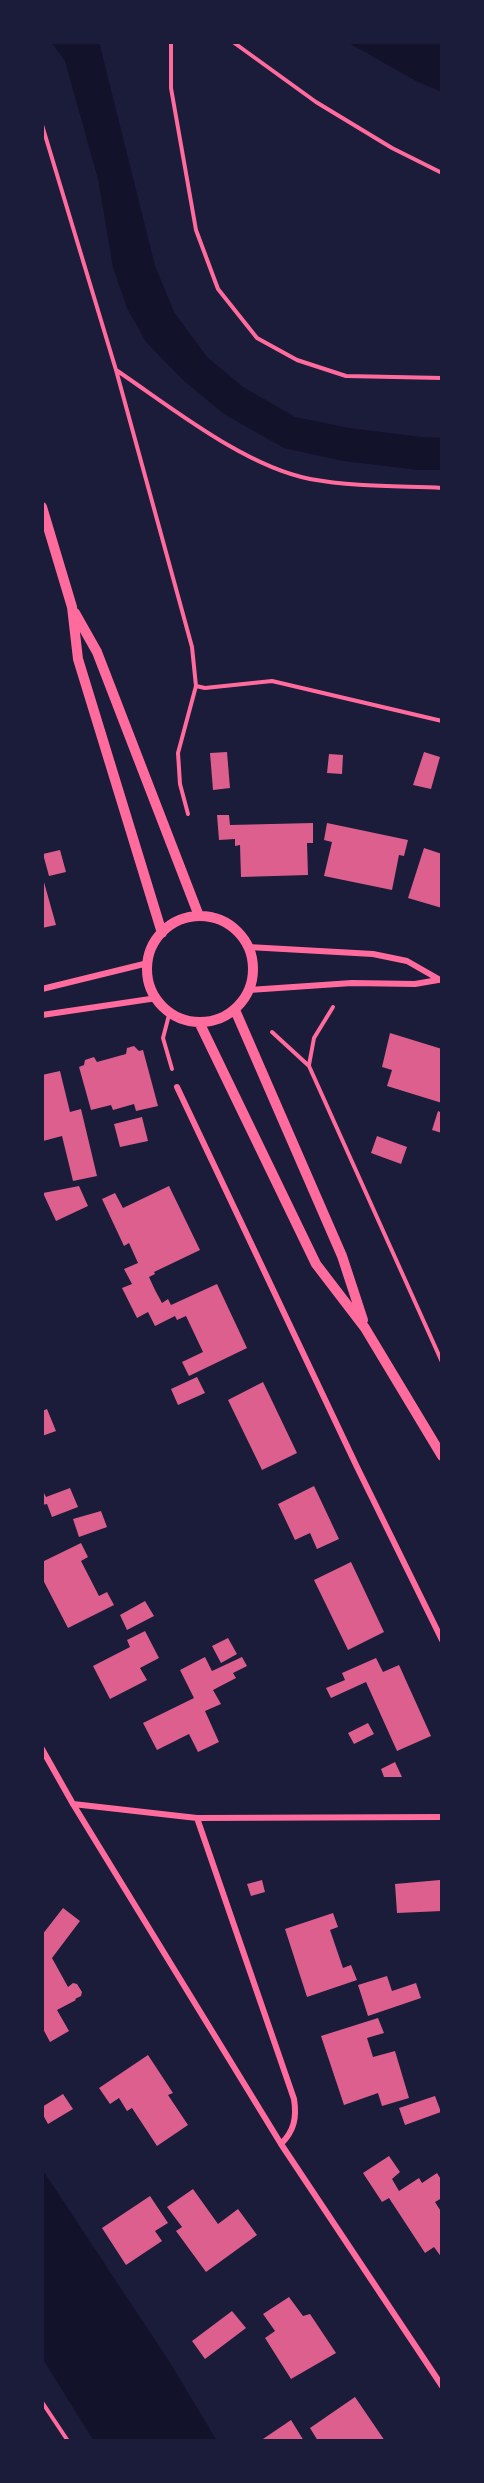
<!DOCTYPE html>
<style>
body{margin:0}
#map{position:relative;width:484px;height:2483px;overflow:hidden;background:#1b1b3a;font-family:"Golos Text",sans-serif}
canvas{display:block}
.frame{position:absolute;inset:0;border:44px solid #1b1b3a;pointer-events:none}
</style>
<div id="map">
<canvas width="484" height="2483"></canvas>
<div class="frame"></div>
</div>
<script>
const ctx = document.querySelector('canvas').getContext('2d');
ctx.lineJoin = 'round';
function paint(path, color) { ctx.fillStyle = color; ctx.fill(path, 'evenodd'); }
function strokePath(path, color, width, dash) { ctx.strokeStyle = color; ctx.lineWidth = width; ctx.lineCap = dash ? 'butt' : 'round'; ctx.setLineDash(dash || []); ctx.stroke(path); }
const water = new Path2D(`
 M51 42H99L155 266 174 312 207 357 243 387 295 417 349 428 421 437 442 438V470H419L343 461 284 448 224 414 182 379 146 342 127 308 113 267 98 179 65 61Z
 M347 42H442V92L416 81Z
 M42 2169 169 2361 217 2441H94L42 2358Z`);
const building = new Path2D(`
 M227 752 230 788 213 790 210 753Z
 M424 752 440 757 431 789 413 785Z
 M329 754 343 755 342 774 327 773Z
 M217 815H229L230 825 313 823V843H307L308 875 241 877 240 845 235 846V839L219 840Z
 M327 823 408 840 404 856 399 855 392 890 324 876 332 842 324 840Z
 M424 848 442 854V908L408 898Z
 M60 850 66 872 49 876 43 854Z
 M42 875 56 925 42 928Z
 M390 1033 442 1049V1103L387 1086 392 1070 382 1067Z
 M134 1046 139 1051 143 1050 158 1106 136 1111 134 1104 113 1110 111 1105 91 1110 79 1067 84 1065 85 1060 94 1057 97 1062 126 1054 127 1048Z
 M60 1071 70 1112 81 1109 97 1176 73 1181 62 1136 43 1141 42 1075Z
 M438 1111 442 1113V1133L432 1130Z
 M142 1117 148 1141 120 1147 114 1124Z
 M377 1136 407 1147 401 1164 371 1153Z
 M79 1186 88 1206 56 1221 43 1193Z
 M169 1186 200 1250 154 1272 155 1274 149 1277 155 1290 162 1303 168 1299 171 1305 217 1284 247 1348 189 1376 182 1362 203 1352 186 1316 177 1320 175 1316 155 1326 148 1312 137 1318 122 1288 132 1284 124 1269 138 1263 129 1243 124 1246 102 1199 115 1193 123 1208Z
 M197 1377 205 1393 178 1405 171 1389Z
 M263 1382 297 1453 262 1470 228 1400Z
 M47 1409 56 1431 42 1436V1411Z
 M314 1486 339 1539 317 1549 310 1533 295 1540 278 1504Z
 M70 1488 78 1507 52 1517 47 1504 42 1505V1489L46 1497Z
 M101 1511 107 1527 79 1537 73 1519Z
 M81 1543 88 1557 81 1561 99 1596 107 1592 114 1605 68 1628 42 1578V1562Z
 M351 1562 384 1632 348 1650 314 1580Z
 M145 1601 154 1616 127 1630 120 1615Z
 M145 1631 159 1658 140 1668 147 1680 110 1699 93 1666 130 1647 127 1640Z
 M228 1638 237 1654 221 1663 212 1646Z
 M205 1657 212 1671 242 1657 247 1666 233 1673 236 1678 213 1690 221 1704 205 1711 219 1742 198 1752 189 1734 157 1750 143 1723 194 1698 180 1670Z
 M376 1658 383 1672 399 1665 431 1736 397 1751 366 1682 331 1698 326 1688 345 1680 342 1673Z
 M368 1723 374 1734 354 1744 348 1733Z
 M395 1762 402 1777H384L381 1769Z
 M262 1880 265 1892 251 1896 247 1884Z
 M440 1880 442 1911 397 1913 395 1884Z
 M63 1908 80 1921 52 1958 68 1987 73 1983 77 1984 82 1992 81 1996 75 1999 76 2000 57 2010 69 2031 50 2042 42 2027V1935Z
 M333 1913 338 1927 330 1930 343 1968 351 1965 357 1980 307 1997 285 1929Z
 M387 1976 392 1991 416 1983 421 1998 368 2016 358 1985Z
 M378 2018 384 2033 367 2038 373 2057 395 2051 409 2098 382 2106 378 2093 344 2105 321 2036Z
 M148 2055 173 2093 168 2095 188 2125 157 2146 132 2108 127 2111 119 2098 110 2104 99 2088Z
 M63 2094 73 2109 48 2124 42 2113V2107Z
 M435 2096 441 2112 405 2125 399 2108Z
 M389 2156 400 2172 392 2179 399 2191 419 2178 422 2183 437 2173 442 2181V2198L435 2202 442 2213V2258L434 2247 425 2253 389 2198 382 2202 363 2173Z
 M193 2189 218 2224 238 2209 257 2235 206 2272 176 2231 182 2227 167 2207Z
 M150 2196 168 2223 155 2231 162 2241 126 2265 102 2228Z
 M289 2297 303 2316 310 2314 336 2353 291 2379 265 2338 275 2331 263 2314Z
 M232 2311 246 2328 205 2359 192 2341Z
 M355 2397 385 2441H318L310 2428Z
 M291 2420 304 2441H260Z`);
const path = new Path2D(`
 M171 42V88L196 230 218 289 257 338 297 360 346 376 442 378
 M233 42 316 102 392 148 442 173
 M42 125 116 370 192 647 196 686 178 753 180 784 188 814
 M116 370C171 407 244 466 310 479 353 487 398 486 442 488
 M196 686 205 688 272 681 442 721
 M169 1015 163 1038 172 1069
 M272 1032 309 1066 442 1362
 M309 1065 314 1038 333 1007
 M42 2402 68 2441`);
const minor = new Path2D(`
 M248 947 373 954 407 961 442 981
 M42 989 148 963
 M249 990 352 983 415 984 438 980
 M42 1015 157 998
 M177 1087 357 1467 442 1640
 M42 1749 73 1804 281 2144 442 2386
 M73 1804 197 1818 442 1817
 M197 1818 294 2099C297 2118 294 2131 281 2144`);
const tertiary = new Path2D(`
 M42 507 72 607 78 659 162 933
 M75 613 97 652 199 916
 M147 969a53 53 0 1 1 106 0a53 53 0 1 1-106 0Z
 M235 1010 342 1256 363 1320
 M199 1022 316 1264 365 1328 442 1456`);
paint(water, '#12122b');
paint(building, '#dd5f8e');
strokePath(path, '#ff6b9d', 4);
strokePath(minor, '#ff6b9d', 6);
strokePath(tertiary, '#ff6b9d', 10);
</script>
